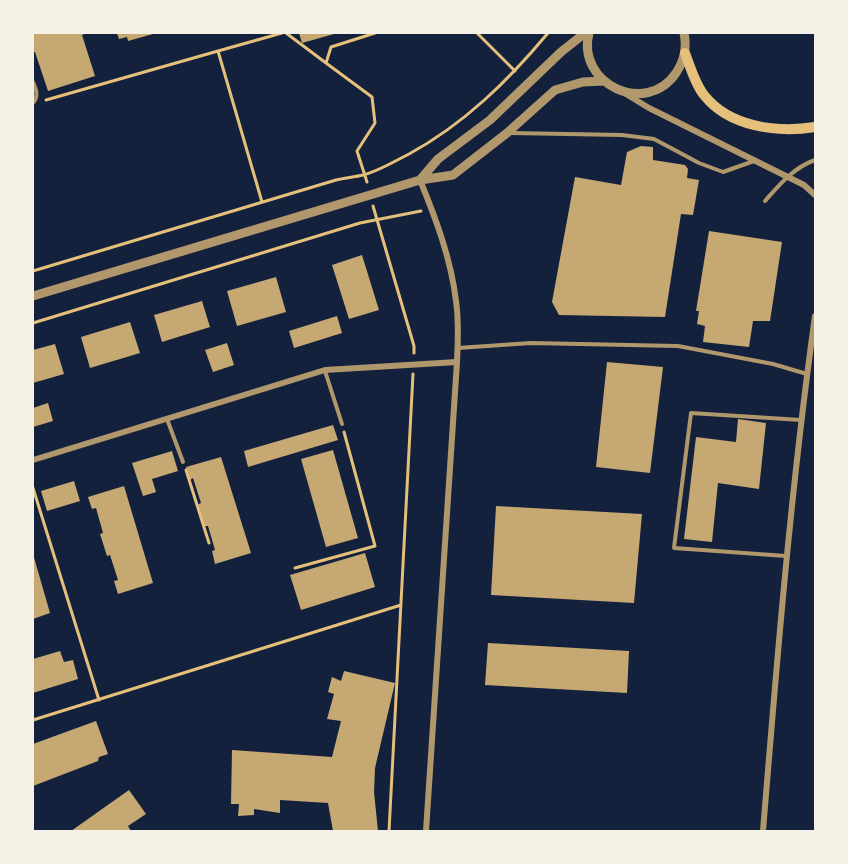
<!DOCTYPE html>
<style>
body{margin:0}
#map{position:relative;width:848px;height:864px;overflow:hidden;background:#14213d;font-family:Literata,serif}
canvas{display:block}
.frame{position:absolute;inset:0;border:34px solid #f6f1e7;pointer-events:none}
</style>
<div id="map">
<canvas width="848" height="864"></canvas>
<div class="frame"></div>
</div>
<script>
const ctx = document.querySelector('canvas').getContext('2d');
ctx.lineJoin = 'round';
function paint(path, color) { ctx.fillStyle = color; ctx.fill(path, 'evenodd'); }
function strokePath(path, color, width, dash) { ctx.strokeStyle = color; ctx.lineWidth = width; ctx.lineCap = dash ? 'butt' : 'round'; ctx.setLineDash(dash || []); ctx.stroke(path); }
const building = new Path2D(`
 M33 33H88L82 35 95 76 48 91 35 52H33Z
 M117 33H153V34L128 41 127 37 119 39Z
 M299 33H334V34L302 43Z
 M641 146 653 147V160L685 165 688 169 687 178 699 180 693 215 681 214 665 317 559 315 552 302 575 177 621 185 627 152Z
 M709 231 782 242 770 321H753L749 347 703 342 705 326 697 324 699 311H696Z
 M362 255 379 310 349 319 332 265Z
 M276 277 286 312 237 326 227 291Z
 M202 301 210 327 162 342 154 315Z
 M337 316 342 333 294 348 289 331Z
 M130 322 140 353 90 368 81 337Z
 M227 343 234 365 213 372 205 350Z
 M55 344 64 374 33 383V350Z
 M607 362 663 367 650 473 596 467Z
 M48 403 53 421 33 427V408Z
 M738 419 766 423 759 489 718 483 712 542 684 539 696 437 736 442Z
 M333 425 338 440 248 467 244 451Z
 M333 450 358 538 326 547 301 459Z
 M172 451 178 471 152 479 156 492 143 496 132 463Z
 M221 457 251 553 215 564 212 551 215 550 208 526H204L197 505 201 503 193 478 190 480 186 467Z
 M74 481 80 501 47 511 41 491Z
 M124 486 153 583 118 594 114 581 118 580 110 555 107 556 100 534 103 533 96 508 92 509 88 497Z
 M496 506 642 514 634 603 491 595Z
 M365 553 375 587 301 610 290 575Z
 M33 554 50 613 33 619Z
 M488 643 629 651 627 693 485 685Z
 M60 651 64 662 73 660 78 679 33 693V659Z
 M344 671 395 683 375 768 374 792 378 831H333L328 803 280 800V813L254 809V815L238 816 239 804H231L232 750 332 757 341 721 327 719 334 694 328 692 332 677 341 681Z
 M96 721 108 754 99 757 98 761 33 786V744Z
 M129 790 146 814 128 826 131 831H71Z`);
const path = new Path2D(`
 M286 33 326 63
 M477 33 515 71
 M218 51 282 33
 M46 100 218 51 262 202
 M367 182 357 151 375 123 372 97 326 63 331 47 375 33
 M373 206 414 346V353
 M33 271 336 180C345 178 354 177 363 175 379 171 395 161 409 154 464 124 508 81 548 33
 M33 323 360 223 421 211
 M186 470 209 543
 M33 488 99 700
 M295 568 375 546 344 432
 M33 720 401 605
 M389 831 413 374`);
const service = new Path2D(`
 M33 82C36 89 39 96 33 103
 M511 133 622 135 654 139 699 163 723 172 754 161
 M765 201C780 184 793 168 815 160
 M458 348 531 343 678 346 773 364 807 374
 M325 371 342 424
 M167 419 183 462
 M786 556 674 548 691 413 801 420`);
const minor = new Path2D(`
 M626 94 649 108 804 185 815 195
 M420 180C436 219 451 259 456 301 459 321 458 342 457 362L426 831
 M33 460 325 370 457 362
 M763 831C777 659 791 487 815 316`);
const tertiary = new Path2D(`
 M589 33C576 84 646 117 676 73 684 61 687 47 684 33
 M420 180 438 159 490 120 561 52 585 33
 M33 296 420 180 453 175 507 133 555 90 583 82 603 81`);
const secondary = new Path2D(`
 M685 53C690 66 695 84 704 95 729 127 777 133 815 127`);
paint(building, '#c6a872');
strokePath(path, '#e5c07b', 3);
strokePath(service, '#b1986c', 4);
strokePath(minor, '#b1986c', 6);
strokePath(tertiary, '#b1986c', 9);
strokePath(secondary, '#e5c07b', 10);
</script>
